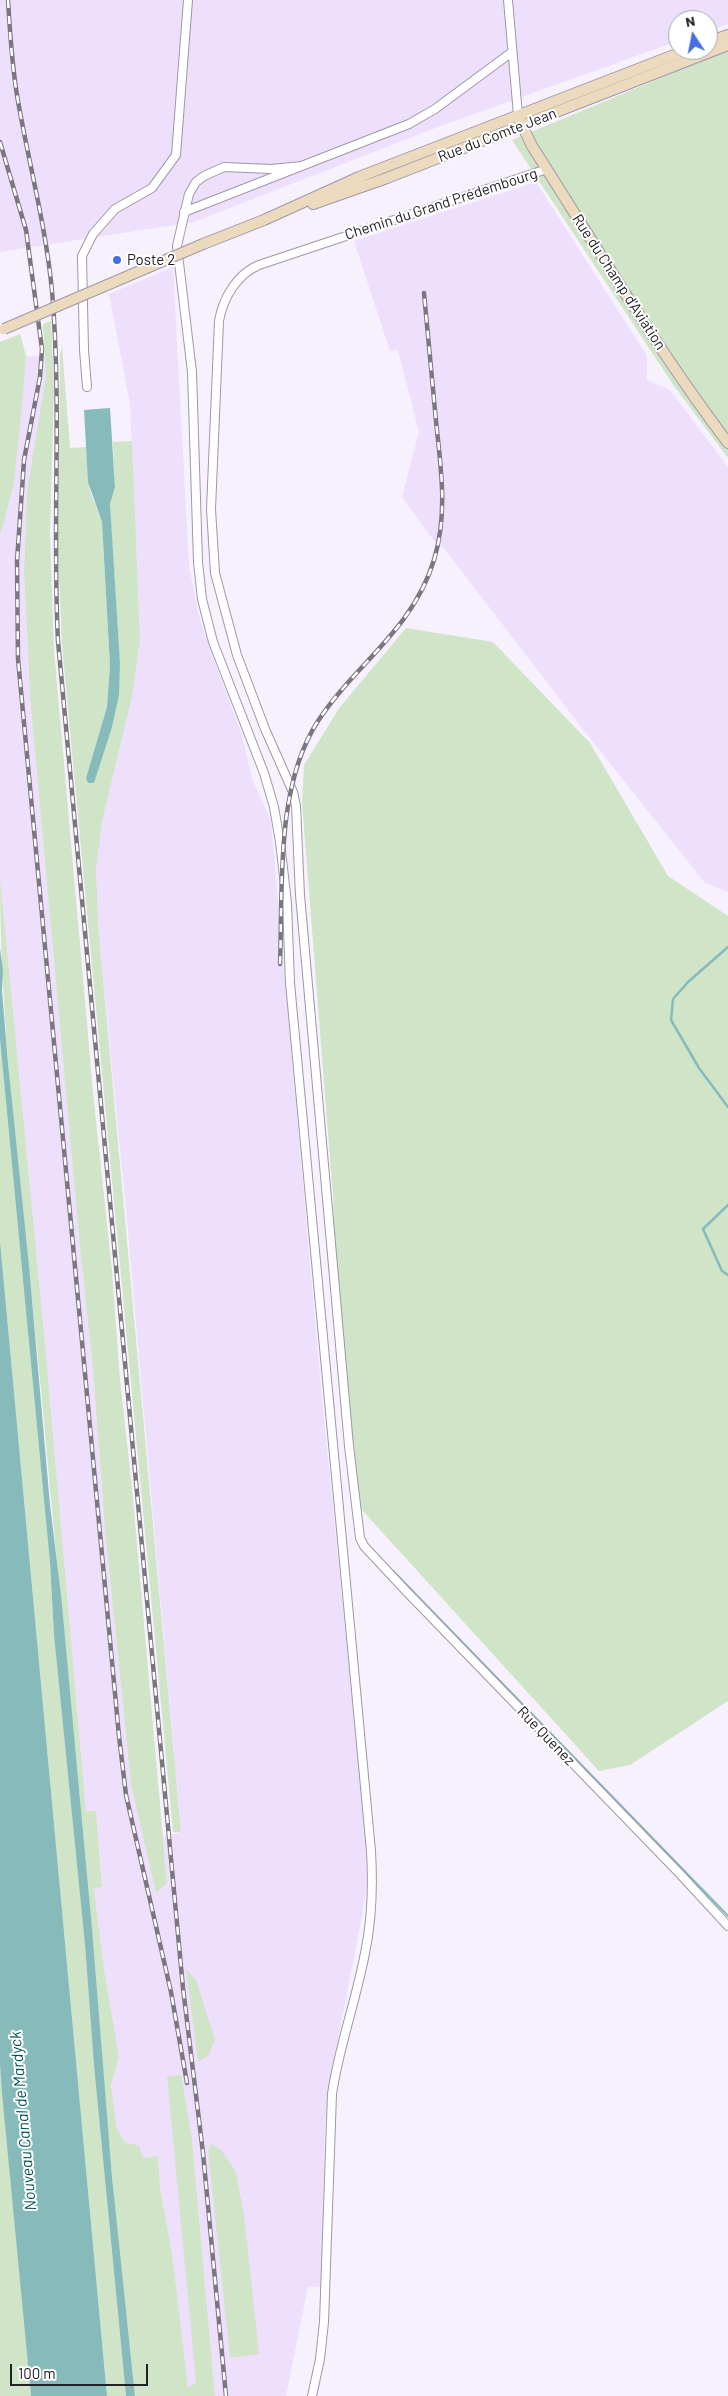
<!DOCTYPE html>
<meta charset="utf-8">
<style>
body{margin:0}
#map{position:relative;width:728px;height:2396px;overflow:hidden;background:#f7f1fd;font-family:Barlow,sans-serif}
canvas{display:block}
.north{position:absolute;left:668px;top:10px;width:50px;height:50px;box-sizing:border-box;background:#fff;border:1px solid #a7a6a9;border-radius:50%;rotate:349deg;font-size:14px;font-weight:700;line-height:20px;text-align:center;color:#242028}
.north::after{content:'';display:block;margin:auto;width:18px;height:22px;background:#4470e2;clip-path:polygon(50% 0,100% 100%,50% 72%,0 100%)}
.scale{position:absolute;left:10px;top:2364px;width:138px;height:22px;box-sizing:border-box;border:2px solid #242028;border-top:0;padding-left:6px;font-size:15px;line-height:18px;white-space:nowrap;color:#242028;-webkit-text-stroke:4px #fff;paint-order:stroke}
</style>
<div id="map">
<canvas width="728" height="2396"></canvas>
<div class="north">N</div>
<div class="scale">100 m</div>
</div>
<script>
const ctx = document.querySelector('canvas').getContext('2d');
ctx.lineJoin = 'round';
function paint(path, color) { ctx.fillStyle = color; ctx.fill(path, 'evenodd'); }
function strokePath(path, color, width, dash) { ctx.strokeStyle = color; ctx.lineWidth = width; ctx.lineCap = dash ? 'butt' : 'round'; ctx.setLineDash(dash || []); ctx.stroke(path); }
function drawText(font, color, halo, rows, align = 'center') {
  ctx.font = font + ' Barlow,sans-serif'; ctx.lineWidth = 4; ctx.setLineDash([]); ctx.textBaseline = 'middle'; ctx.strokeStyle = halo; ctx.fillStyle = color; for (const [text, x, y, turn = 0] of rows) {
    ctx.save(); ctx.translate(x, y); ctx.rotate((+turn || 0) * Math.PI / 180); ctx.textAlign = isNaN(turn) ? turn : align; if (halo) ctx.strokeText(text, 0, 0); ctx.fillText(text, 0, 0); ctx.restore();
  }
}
const built = new Path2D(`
 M0 0H728V24L708 31V20H678V41L438 127 194 222 0 252Z
 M536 182 647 356V380L670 390 728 467V892L705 883 582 728 443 547 434 541 402 497 419 432 398 350 390 351 354 241Z
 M173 267 189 566 200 620 212 655 241 732 253 781 271 821 321 1387 364 1819 367 1882 363 1911 330 2080 325 2122 322 2287H308L286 2396H215L192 2139 196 2382 188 2389 173 2260 160 2187 158 2157 143 2158 139 2147 125 2142 117 2129 111 2085 119 2057 104 1969 94 1888 102 1886 96 1811 86 1812 45 1343 0 876V536L14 484 26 356H46V376L27 490 24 571 30 698 80 1248 93 1370 105 1530 131 1785 156 1893 167 1883 163 1836 181 1832 126 1210 99 935 96 870 102 822 133 692 140 640 130 404 109 294Z`);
const green = new Path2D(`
 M728 50V458L674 386 512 140Z
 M51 321 54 387 50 534 54 650 93 1092 112 1271 120 1379 132 1488 167 1883 156 1893 131 1785 105 1530 93 1370 80 1248 30 698 24 571 27 490 46 376 43 324Z
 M20 334 26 356 21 416 14 484 0 536V342Z
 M62 347 70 448 86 447 90 491 102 522 110 667 107 707 86 778 88 783 120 663 111 524 110 504 115 487 113 442 132 441 140 640 133 692 102 822 96 870 99 935 181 1832H173L62 645 58 551 60 354Z
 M406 628 493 642 590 743 668 876 728 916V1701L630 1765 599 1771 353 1500 338 1357 333 1197 302 802 304 765 340 707Z
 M0 876 45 1343 86 1811H96L102 1887 94 1888 104 1969 119 2057 111 2085 117 2129 125 2142 139 2146 143 2158 158 2156 160 2187 173 2260 188 2388 196 2382 167 2076 181 2075 192 2139 215 2396H135C128 2322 118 2249 112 2175 104 2093 99 2011 92 1930 77 1757 58 1584 43 1410 27 1232 0 1054 0 876Z
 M0 1039 50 1563 54 1635 85 1945 94 2066 126 2396H107L0 1241Z
 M186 1969 196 1980 215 2040 208 2056 198 2062Z
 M0 2065 31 2396H0Z
 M211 2144 221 2150 236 2172 244 2215 259 2354 230 2358 208 2150Z`);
const water = new Path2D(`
 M110 408 115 487 110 504 120 663 119 695 112 727 94 783H88L86 778 107 707 110 666 102 522 88 482 84 410Z
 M0 948 3 970 2 991 8 1063 29 1266 50 1505 61 1595 92 1928 112 2177 135 2396H126L94 2066 85 1945 54 1635 50 1563 0 1039Z
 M0 1241 107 2396H31L2 2093 0 2065Z`);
const stream = new Path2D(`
 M728 947 688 982 673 999 671 1020 699 1068 728 1107
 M728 1205 703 1229 722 1271 728 1275
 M393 1571 728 1916`);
const street = new Path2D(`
 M508 0 518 115
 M302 166 271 169 224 167 204 176 196 182 189 194 177 246 192 372 198 562 202 599 213 642 264 773 274 807 280 842 287 903 290 983 371 1851C373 1885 372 1920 365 1953 356 2001 339 2046 332 2094L324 2322 320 2359 312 2396
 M547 169 259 265C237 274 223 298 219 321L211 509 215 573 237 655 265 729 293 792 296 806 300 895 349 1446 360 1538 364 1546 405 1590 680 1874 728 1926
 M184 212 409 124 435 109 512 52
 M87 387 84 350 82 256 93 234 115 209 152 188 176 155 188 0`);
const secondary = new Path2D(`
 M708 42 728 35
 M520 121 532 146C596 246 656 348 728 443
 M313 204 387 178 728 45
 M203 244 264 220 359 177 687 50`);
const rail = new Path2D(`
 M8 0C10 34 12 68 18 101 29 164 46 227 52 291 62 407 52 525 58 641L183 1988 203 2153 226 2396
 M0 142 26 230 42 349 40 377 24 460 22 490 17 561 18 659 119 1736 126 1795 171 1992 187 2083
 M280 964C283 887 275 787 318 721 356 663 412 631 434 560 448 513 441 469 436 421 432 379 428 336 424 293`);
const secondaryBridge = new Path2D(`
 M4 329 203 244`);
const markers = [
 [117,260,5,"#4470e2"]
];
const streetNames = [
 ["Rue du Comte Jean",497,135,-21],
 ["Chemin du Grand Prédembourg",441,204,-18],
 ["Rue du Champ d'Aviation",619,282,57],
 ["Rue Quenez",546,1736,46]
];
const poiNames = [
 ["Poste 2",127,260]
];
const waterNames = [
 ["Nouveau Canal de Mardyck",23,2121,-95]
];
paint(built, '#eee0fc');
paint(green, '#d0e4c7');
paint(water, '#87babb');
strokePath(stream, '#87babb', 2.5);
strokePath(street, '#a096aa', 10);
strokePath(secondary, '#a096aa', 12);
strokePath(street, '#fff', 8);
strokePath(secondary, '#ebdabe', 10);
strokePath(rail, '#7b7680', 4.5);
strokePath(rail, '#fff', 2.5, [8]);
strokePath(secondaryBridge, '#a096aa', 12, []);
strokePath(secondaryBridge, '#ebdabe', 10);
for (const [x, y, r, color] of markers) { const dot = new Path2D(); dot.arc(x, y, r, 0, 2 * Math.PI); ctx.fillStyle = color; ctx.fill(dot); strokePath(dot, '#fff', 2); }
drawText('15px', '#242028', '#fff', streetNames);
drawText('15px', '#242028', '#fff', poiNames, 'left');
drawText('italic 16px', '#055354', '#fff', waterNames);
</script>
